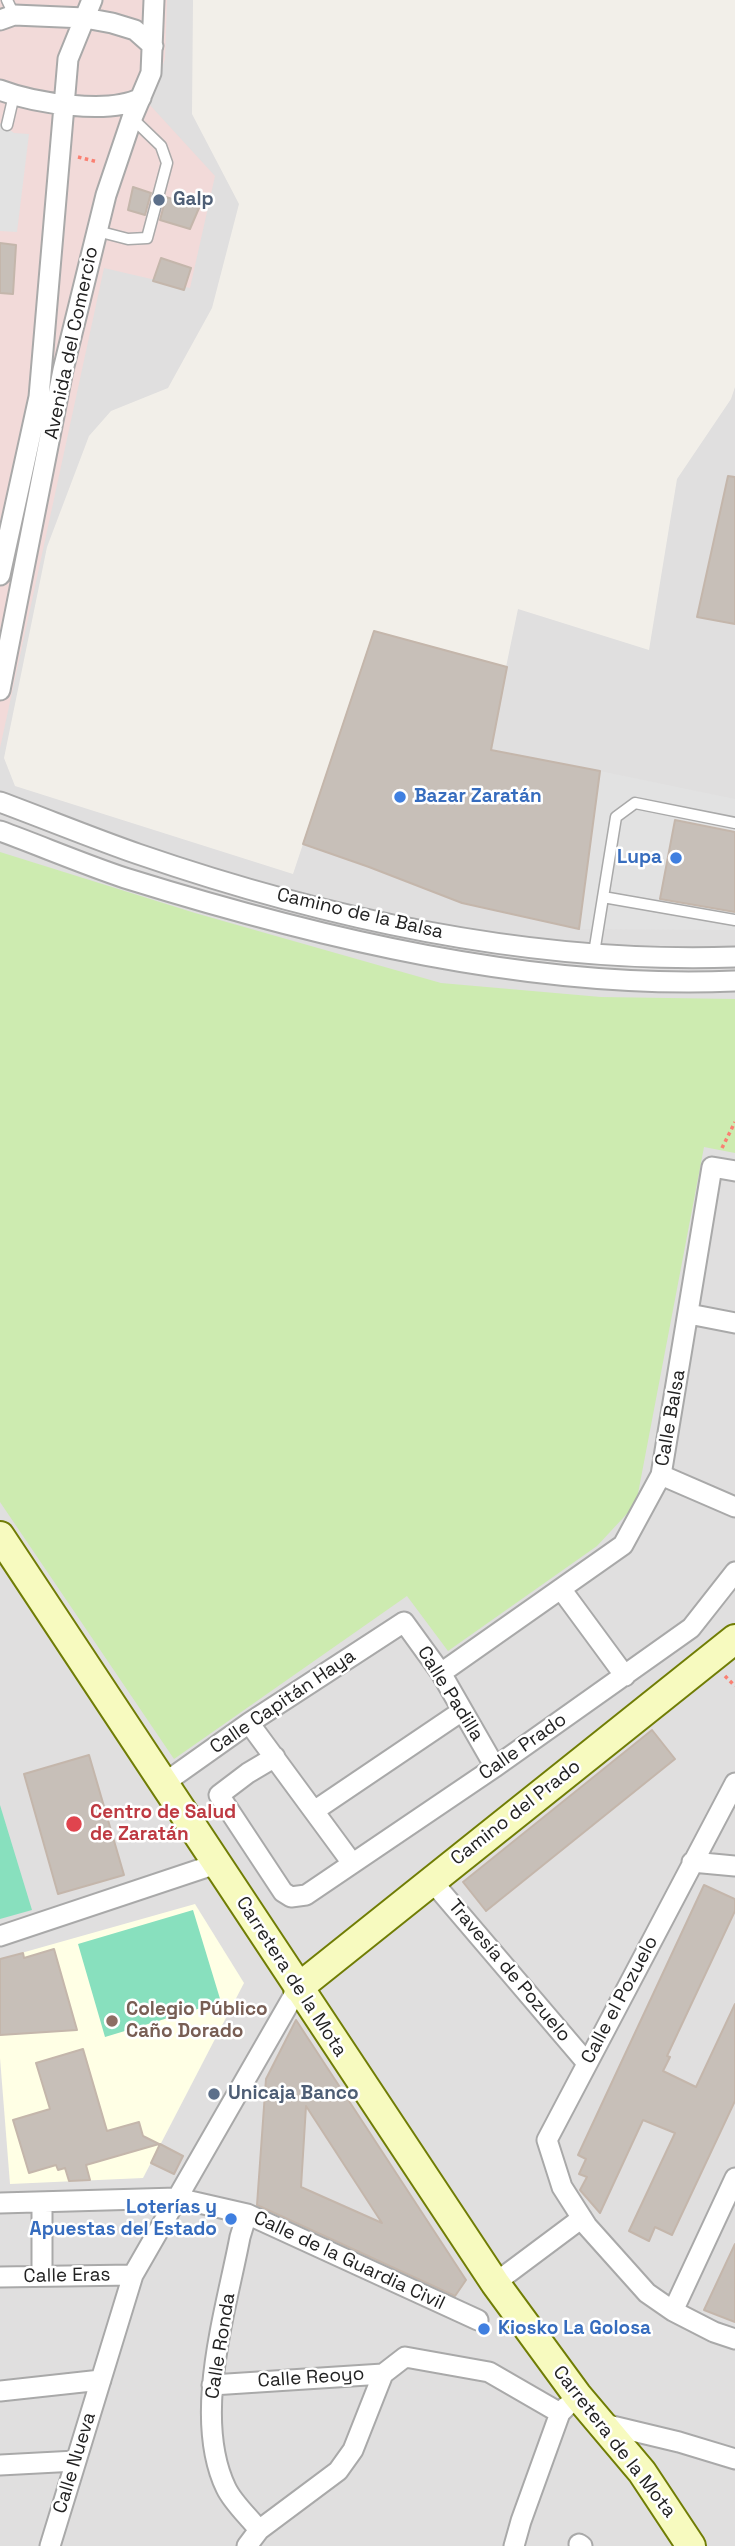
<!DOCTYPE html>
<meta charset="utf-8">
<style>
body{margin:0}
canvas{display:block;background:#f2efe9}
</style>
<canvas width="735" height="2546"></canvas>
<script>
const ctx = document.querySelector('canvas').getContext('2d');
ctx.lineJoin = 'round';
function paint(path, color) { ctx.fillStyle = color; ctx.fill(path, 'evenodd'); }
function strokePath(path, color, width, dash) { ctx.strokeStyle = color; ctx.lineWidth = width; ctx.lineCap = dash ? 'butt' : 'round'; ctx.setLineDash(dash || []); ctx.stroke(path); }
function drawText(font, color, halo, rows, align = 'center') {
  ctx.font = font + ' "Space Grotesk",sans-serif'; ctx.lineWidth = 5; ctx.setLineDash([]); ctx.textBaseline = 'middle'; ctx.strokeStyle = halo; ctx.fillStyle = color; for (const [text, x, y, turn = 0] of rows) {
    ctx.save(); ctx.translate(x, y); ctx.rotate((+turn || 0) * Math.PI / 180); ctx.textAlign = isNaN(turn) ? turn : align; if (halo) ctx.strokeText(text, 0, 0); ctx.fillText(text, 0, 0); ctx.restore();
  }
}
const residential = new Path2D(`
 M0 0H193L192 114 239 204 212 308 168 388 111 411 89 436 47 547 4 758 15 786 293 874 374 631 506 667 518 609 649 650 677 479 731 399 735 387V2546H0Z`);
const commercial = new Path2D(`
 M0 0H167L165 59 149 104 215 176 190 288 104 268 0 748Z`);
const education = new Path2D(`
 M195 1904 244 1983 143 2178 10 2184 0 2058V1959Z`);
const grass = new Path2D(`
 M0 852 195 913 441 983 601 997 735 999V1153L704 1147 636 1504 597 1546 448 1651 407 1596 174 1759 0 1502Z`);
const pitch = new Path2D(`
 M0 1805 32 1910 0 1919Z
 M193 1910 221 2002 105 2037 78 1944Z`);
const parking = new Path2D(`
 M0 123 14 133 29 134 17 232 0 231Z
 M600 771 735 799V930L579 929Z`);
const building = new Path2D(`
 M133 187 151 193 145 215 128 210Z
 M166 197 199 208 190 229 160 220Z
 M0 243 16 245 13 294 0 293Z
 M161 258 191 268 184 290 153 281Z
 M728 476 735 477V624L697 617Z
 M374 631 507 667 491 750 600 771 579 929 462 903 369 867 303 844Z
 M675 820 735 832V912L660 899Z
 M652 1730 675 1759 486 1911 463 1882Z
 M89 1755 124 1875 58 1894 24 1774Z
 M704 1885 735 1899V1911L667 2056 670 2057 663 2071 696 2087 735 2004V2101L672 2235 655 2227 649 2241 629 2231 675 2133 643 2120 600 2213 580 2190 587 2177 579 2174 586 2159 578 2155Z
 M54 1949 77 2030 0 2035V1959L23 1953 24 1958Z
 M296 2020 466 2280 455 2296 257 2205 266 2079ZM306 2106 382 2223 301 2187Z
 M83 2049 107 2131 139 2122 143 2136 159 2144 86 2165 90 2180 69 2181 65 2168 58 2170 56 2165 29 2173 13 2120 50 2109 36 2063Z
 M160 2144 183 2156 174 2174 151 2163Z
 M735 2244V2322L704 2310Z`);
const path = new Path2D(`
 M78 157 98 162
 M722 1148 735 1122
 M725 1676 735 1686`);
const lane = new Path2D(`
 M7 0 14 15
 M7 125 14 95
 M97 231 128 239 147 238 167 163 161 146 132 118
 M603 897 735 920
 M594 953 616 817 635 803 735 823`);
const street = new Path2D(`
 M0 20 14 15 85 18 112 23 135 30 153 46
 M0 90C34 103 109 115 141 98
 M0 575 39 397 68 59 92 0
 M0 690 63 370 106 195 132 118 151 73 154 0
 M0 802C46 819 92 838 138 854 327 919 535 964 735 957
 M0 831C41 846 83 864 125 878 318 938 532 990 735 981
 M689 1314 735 1323
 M661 1475 735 1507
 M561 1589 625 1676
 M441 1673 623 1545 661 1475 712 1167 735 1171
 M249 1723 352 1863
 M275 1757 248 1773 219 1795 283 1892 291 1897 306 1895 495 1767 691 1628 735 1572
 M735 1783 547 2140 562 2187 587 2226 647 2293 673 2311 714 2332 735 2339
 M163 1784 249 1723 404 1622 441 1673 495 1767
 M314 1811 462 1711
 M692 1862 735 1866
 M431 1880 587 2063
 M0 1936 216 1864
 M0 2203 177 2198 247 2214 478 2320
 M42 2276V2202
 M0 2277 133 2275
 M495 2283 582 2218
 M673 2311 735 2178
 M212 2385 383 2374 405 2357 489 2372 560 2413
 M0 2391 101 2380
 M604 2424 679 2442 735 2459
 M0 2465 76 2461
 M259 2530 338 2471 353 2450 383 2374
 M579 2544 582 2546
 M50 2546 133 2275 298 1988
 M247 2546 259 2530C249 2517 233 2503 226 2488 192 2417 226 2311 240 2237L247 2214
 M514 2546 521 2521 560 2413 567 2406`);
const secondary = new Path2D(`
 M0 1536 495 2283 577 2395 642 2472 691 2546
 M298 1988 735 1639`);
const markers = [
 [159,200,7,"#5c6f8a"],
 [400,797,7,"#3f7fe0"],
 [676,858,7,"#3f7fe0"],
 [74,1824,9,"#e0444e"],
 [112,2021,7,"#8d6e63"],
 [214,2094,7,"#5c6f8a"],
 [231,2219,7,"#3f7fe0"],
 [484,2329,7,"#3f7fe0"]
];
const serviceNames = [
 ["Galp",173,200],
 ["Unicaja Banco",228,2094]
];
const streetNames = [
 ["Avenida del Comercio",72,343,-78],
 ["Camino de la Balsa",360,914,13],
 ["Calle Balsa",671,1418,-80],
 ["Calle Padilla",450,1694,58],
 ["Calle Capitán Haya",283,1702,-34],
 ["Calle Prado",523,1747,-35],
 ["Camino del Prado",516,1813,-38],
 ["Travesía de Pozuelo",509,1971,50],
 ["Carretera de la Mota",291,1977,57],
 ["Calle el Pozuelo",620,2000,-62],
 ["Calle de la Guardia Civil",349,2261,25],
 ["Calle Eras",67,2276,-1],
 ["Calle Ronda",221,2346,-81],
 ["Calle Reoyo",311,2378,-4],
 ["Carretera de la Mota",614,2442,52],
 ["Calle Nueva",75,2463,-73]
];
const shopNames = [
 ["Bazar Zaratán",414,797],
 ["Lupa",662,858,"right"],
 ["Loterías y",217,2208,"right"],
 ["Apuestas del Estado",217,2230,"right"],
 ["Kiosko La Golosa",498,2329]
];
const healthNames = [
 ["Centro de Salud",90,1813],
 ["de Zaratán",90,1835]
];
const educationNames = [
 ["Colegio Público",126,2010],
 ["Caño Dorado",126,2032]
];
paint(residential, '#e0dfdf');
paint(commercial, '#f2dad9');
paint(education, '#ffffe5');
paint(grass, '#cdebb0');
paint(pitch, '#88e0be');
paint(parking, '#e2e2e2');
paint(building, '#c7bfb8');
strokePath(building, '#c4b6ab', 2);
strokePath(lane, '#a9a9a9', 13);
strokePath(street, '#a9a9a9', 23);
strokePath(secondary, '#707d05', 32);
strokePath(path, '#fa8072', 3.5, [3.5, 3.5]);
strokePath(lane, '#fff', 10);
strokePath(street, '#fff', 19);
strokePath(secondary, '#f7fabf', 28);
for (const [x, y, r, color] of markers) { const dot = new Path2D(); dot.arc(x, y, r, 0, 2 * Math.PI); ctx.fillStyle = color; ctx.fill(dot); strokePath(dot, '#fff', 2.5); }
drawText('bold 19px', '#4e5e75', '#fff', serviceNames, 'left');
drawText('19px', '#222', '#fff', streetNames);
drawText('bold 19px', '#366cbe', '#fff', shopNames, 'left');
drawText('bold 19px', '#be3a42', '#fff', healthNames, 'left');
drawText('bold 19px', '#785e54', '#fff', educationNames, 'left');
</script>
